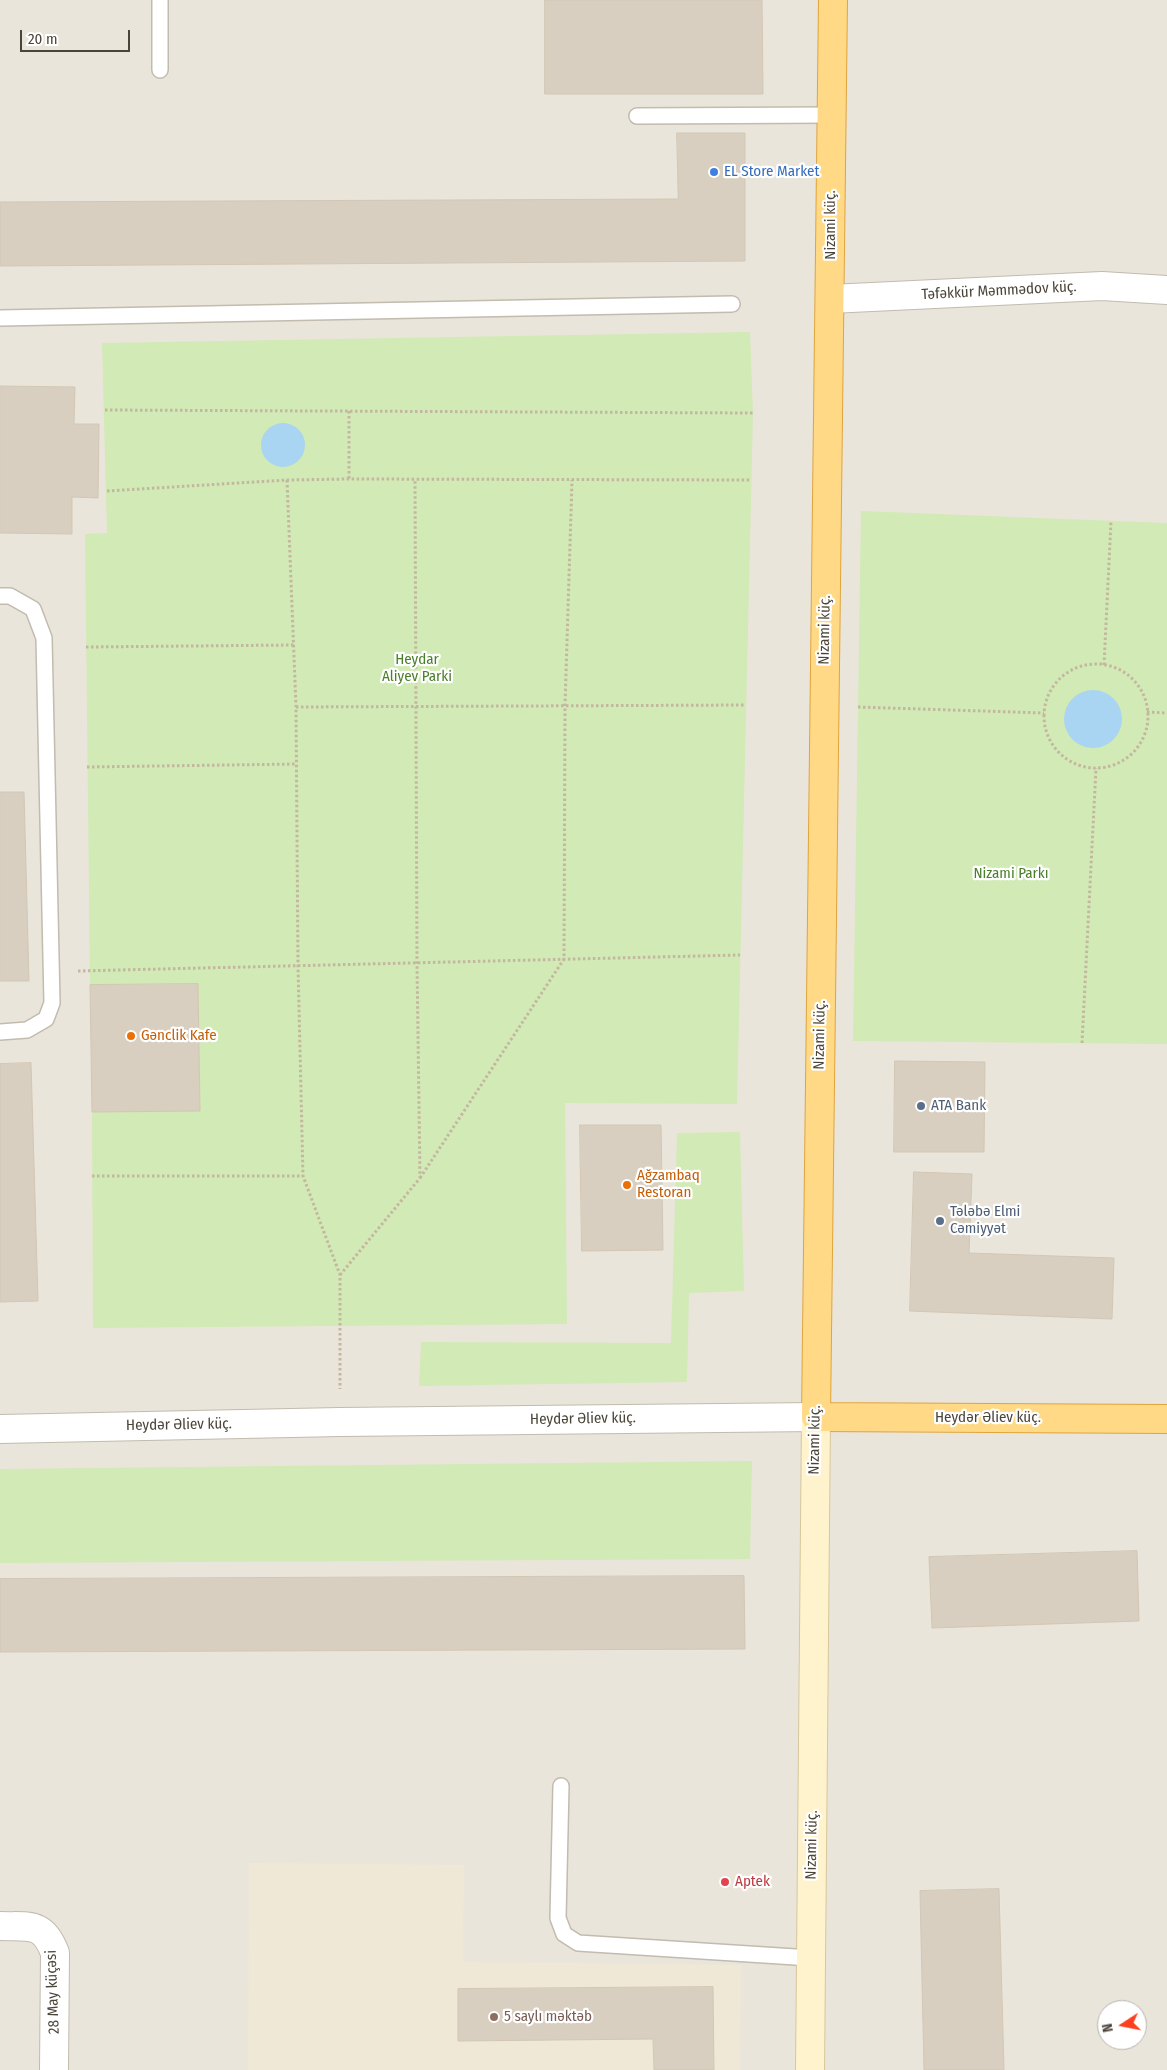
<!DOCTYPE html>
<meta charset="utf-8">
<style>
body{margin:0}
#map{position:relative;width:1167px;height:2070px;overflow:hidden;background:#f6f3ec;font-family:"Fira Sans Condensed",sans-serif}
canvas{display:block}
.north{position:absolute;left:1097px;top:2000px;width:50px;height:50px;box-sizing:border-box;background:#fff;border:1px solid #b7b4b0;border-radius:50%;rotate:259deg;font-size:14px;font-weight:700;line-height:20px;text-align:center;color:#4b4439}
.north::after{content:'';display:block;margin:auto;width:18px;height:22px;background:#fc3f1d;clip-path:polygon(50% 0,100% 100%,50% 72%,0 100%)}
.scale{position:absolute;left:20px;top:30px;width:110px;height:22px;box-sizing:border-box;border:2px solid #4b4439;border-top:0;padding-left:6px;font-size:15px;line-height:18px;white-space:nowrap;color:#4b4439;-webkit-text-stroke:4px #fff;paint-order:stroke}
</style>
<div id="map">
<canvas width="1167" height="2070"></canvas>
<div class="north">N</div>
<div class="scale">20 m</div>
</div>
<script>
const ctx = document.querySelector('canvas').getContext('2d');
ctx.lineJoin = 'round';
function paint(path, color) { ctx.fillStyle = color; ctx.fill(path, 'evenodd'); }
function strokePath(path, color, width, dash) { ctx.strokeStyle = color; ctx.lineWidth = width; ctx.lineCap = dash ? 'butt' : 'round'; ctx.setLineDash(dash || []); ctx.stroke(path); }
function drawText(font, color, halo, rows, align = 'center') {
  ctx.font = font + ' "Fira Sans Condensed",sans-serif'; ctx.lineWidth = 4.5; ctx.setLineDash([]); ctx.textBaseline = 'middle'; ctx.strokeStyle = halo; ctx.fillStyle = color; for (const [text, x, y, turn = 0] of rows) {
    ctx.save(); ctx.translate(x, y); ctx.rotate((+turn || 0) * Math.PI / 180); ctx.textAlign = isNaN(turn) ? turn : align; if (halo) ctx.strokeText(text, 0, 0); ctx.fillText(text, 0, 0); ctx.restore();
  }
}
const residential = new Path2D(`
 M0 0H1167V2070H0ZM1107 2010H1137V2040H1107Z`);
const education = new Path2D(`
 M249 1863 464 1865 463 1962 741 1965 740 2070H248Z`);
const green = new Path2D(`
 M750 332 753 413 737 1104 565 1103 567 1324 93 1328 92 1112 200 1111 198 984 90 985 85 534 107 533 102 343Z
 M861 511 1167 523V1044L853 1041Z
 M740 1132 744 1291 689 1293 687 1382 419 1386 421 1342 671 1343 677 1133Z
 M752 1461 750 1559 0 1563V1469Z`);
const water = new Path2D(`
 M261 445a22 22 0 1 1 44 0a22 22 0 1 1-44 0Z
 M1064 719a29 29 0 1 1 58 0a29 29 0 1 1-58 0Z`);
const building = new Path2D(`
 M545 0H762L763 94H545Z
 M677 133H745V261L0 266V202L678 199Z
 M0 386 75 387 74 424H99L98 498 72 497V534L0 533Z
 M0 792H24L29 981H0Z
 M198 984 200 1111 92 1112 90 985Z
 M895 1061 985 1062 984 1152H894Z
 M31 1063 38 1301 0 1302V1064Z
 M580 1125H661L663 1250 582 1251Z
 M914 1172 972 1174 969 1253 1114 1258 1112 1319 910 1311Z
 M1137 1551 1139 1621 932 1628 929 1557Z
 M744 1576 745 1649 0 1652V1579Z
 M999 1889 1004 2070H924L920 1891Z
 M713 1987 714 2070H654L653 2039 458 2041V1989Z`);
const path = new Path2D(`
 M105 410 753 413
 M349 411V479
 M287 480 296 707 298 966 303 1176 340 1275V1389
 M107 491 287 480 349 479 751 480
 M86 647 295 645
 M1044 716a52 52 0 1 1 104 0a52 52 0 1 1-104 0Z
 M1104 665 1111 521
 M296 707 746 705
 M858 707 1044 713
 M1147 712 1167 713
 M87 767 297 764
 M78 971 740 955
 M1082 1043 1096 768
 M92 1176H303
 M420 1178 564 959 565 706 572 480
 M340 1275 420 1178 417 963 415 479`);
const service = new Path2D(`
 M160 0V70
 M637 116 831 115
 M0 318 732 304
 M0 596H10L33 609 44 638 52 1003 46 1019 27 1030 0 1032
 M561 1786 558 1918 564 1934 578 1943 811 1958`);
const minor = new Path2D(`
 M830 299 1102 286 1167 290
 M0 1926C29 1927 43 1921 55 1953L54 2070`);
const tertiary = new Path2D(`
 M0 1429 340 1422 816 1417`);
const secondary = new Path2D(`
 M810 2070 816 1417`);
const trunk = new Path2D(`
 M833 0 816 1417 1167 1419`);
const markers = [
 [714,172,5,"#3f7fe0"],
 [131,1036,5,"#e8710a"],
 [921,1106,5,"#5c6f8a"],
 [627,1185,5,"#e8710a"],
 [940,1221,5,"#5c6f8a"],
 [725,1882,5,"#e0444e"],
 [494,2017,5,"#8d6e63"]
];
const shopNames = [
 ["EL Store Market",724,172]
];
const streetNames = [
 ["Nizami küç.",831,225,-90],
 ["Təfəkkür Məmmədov küç.",999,291,-3],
 ["Nizami küç.",825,630,-89],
 ["Nizami küç.",820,1035,-89],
 ["Heydər Əliev küç.",988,1418],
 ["Heydər Əliev küç.",583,1419,-1],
 ["Heydər Əliev küç.",179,1425,-1],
 ["Nizami küç.",815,1440,-89],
 ["Nizami küç.",812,1845,-89],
 ["28 May küçəsi",53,1992,-92]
];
const parkNames = [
 ["Heydar",417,660],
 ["Aliyev Parki",417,677],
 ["Nizami Parkı",1011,874]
];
const foodNames = [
 ["Gənclik Kafe",141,1036],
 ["Ağzambaq",637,1176],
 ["Restoran",637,1193]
];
const serviceNames = [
 ["ATA Bank",931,1106],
 ["Tələbə Elmi",950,1212],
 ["Cəmiyyət",950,1229]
];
const healthNames = [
 ["Aptek",735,1882]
];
const educationNames = [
 ["5 saylı məktəb",504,2017]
];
paint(residential, '#eae5da');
paint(education, '#efe8d6');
paint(green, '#d2eab5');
paint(water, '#a9d4f2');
paint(building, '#d8cfc1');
strokePath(building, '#d3c7b4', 1);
strokePath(service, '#c2bbae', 18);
strokePath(minor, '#c2bbae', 30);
strokePath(tertiary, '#c2bbae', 30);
strokePath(secondary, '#d6c79b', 30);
strokePath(trunk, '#e0a43c', 30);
strokePath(path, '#c4b79f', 3, [2.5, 2.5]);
strokePath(service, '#fff', 15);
strokePath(minor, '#fff', 28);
strokePath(tertiary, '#fff', 28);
strokePath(secondary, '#fff3cd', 28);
strokePath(trunk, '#ffd985', 28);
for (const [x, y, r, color] of markers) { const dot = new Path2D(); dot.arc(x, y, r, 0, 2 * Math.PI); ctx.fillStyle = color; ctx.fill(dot); strokePath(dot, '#fff', 2); }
drawText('15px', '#366cbe', '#fff', shopNames, 'left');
drawText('15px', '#4b4439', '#fff', streetNames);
drawText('15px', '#4a7f2a', '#fff', parkNames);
drawText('15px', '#c56008', '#fff', foodNames, 'left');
drawText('15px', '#4e5e75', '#fff', serviceNames, 'left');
drawText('15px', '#be3a42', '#fff', healthNames, 'left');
drawText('15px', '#785e54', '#fff', educationNames, 'left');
</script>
